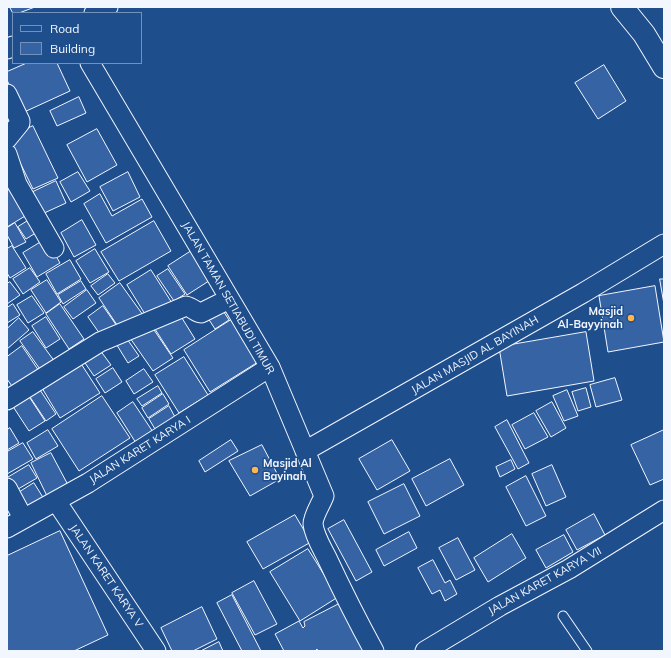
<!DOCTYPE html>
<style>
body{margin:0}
#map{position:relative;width:671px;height:658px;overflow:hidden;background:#1f4e8c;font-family:Mulish,sans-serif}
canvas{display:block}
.frame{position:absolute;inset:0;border:8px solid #f2f6ff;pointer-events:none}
.legend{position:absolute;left:12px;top:12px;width:130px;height:52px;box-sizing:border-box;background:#1f4e8c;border:1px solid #7391ba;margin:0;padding:5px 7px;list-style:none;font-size:12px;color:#f2f6ff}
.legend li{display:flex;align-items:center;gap:8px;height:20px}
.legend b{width:20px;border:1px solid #7391ba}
</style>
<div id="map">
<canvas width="671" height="658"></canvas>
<div class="frame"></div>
<ul class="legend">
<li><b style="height:5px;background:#1f4e8c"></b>Road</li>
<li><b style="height:11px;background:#3563a3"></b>Building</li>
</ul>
</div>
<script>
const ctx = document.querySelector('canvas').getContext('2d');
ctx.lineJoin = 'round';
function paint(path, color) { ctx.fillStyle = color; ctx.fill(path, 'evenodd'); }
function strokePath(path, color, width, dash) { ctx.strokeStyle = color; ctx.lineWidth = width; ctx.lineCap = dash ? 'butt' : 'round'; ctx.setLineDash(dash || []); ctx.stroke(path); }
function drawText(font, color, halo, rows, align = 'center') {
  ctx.font = font + ' Mulish,sans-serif'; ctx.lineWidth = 3; ctx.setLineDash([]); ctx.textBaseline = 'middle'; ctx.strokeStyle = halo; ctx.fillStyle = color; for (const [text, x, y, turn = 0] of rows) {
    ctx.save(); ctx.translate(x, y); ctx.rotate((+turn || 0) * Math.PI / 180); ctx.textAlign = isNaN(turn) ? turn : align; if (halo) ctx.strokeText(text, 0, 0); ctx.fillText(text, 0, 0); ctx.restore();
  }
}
const building = new Path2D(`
 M10 7H35L19 13H13Z
 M27 63H57L70 91 22 113 7 80V72Z
 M604 65 626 101 598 119 575 83Z
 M79 97 86 113 57 126 50 111Z
 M33 126 58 178 33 189 8 138Z
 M97 129 117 165 87 182 67 145Z
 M78 172 90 191 71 202 60 182Z
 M128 172 140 197 113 211 100 187Z
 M56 181 66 203 42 214 33 192Z
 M15 186 30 213 7 227V191Z
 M100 194 112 216 142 199 152 217 106 243 84 204Z
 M34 217 42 229 26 239 18 227Z
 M82 220 96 245 74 257 61 233Z
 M154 221 171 251 119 281 101 252Z
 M15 223 26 242 14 248 7 235V228Z
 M46 239 60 263 37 277 23 253Z
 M12 246 26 268 10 278 7 273V249Z
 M196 248 215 277 187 295 168 266Z
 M95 249 109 272 90 283 76 261Z
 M70 260 81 279 57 294 46 274Z
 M30 268 40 282 23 294 13 279Z
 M168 269 185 294 174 301 157 276Z
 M151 270 172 303 148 319 127 285Z
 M108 274 115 283 98 295 91 286Z
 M660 279H664V304Z
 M47 280 61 302 46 313 31 290Z
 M81 281 86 289 63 304 58 295Z
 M10 282 20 295 7 304V284Z
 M120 283 143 315 121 331 99 298Z
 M655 286 664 342 608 352 599 296Z
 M87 290 96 303 73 319 64 307Z
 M32 296 44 313 28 323 17 305Z
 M13 304 20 315 7 323V308Z
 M60 304 84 339 69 349 46 314Z
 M103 306 117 326 102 337 88 317Z
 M220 306 229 320 215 329 206 315Z
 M177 310 195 339 171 354 153 326Z
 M46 317 60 339 46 348 32 326Z
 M19 318 29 330 7 349V329Z
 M231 320 258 362 210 392 184 350Z
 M150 324 173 358 153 371 130 338Z
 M33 332 55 362 42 372 20 341Z
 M586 332 594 381 507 396 499 347Z
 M125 336 139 356 128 363 115 342Z
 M22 346 41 374 16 392 7 379V357Z
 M97 346 111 365 94 376 81 357Z
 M184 357 208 395 179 413 155 375Z
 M78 359 100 393 60 418 39 383Z
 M113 368 122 382 105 393 96 379Z
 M144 369 153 382 134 394 126 381Z
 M615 378 622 400 596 407 590 385Z
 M158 386 162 393 142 406 137 399Z
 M38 387 56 414 46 421 28 394Z
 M586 388 591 407 578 411 572 392Z
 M567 390 578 416 564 421 553 396Z
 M163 394 169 404 148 418 142 408Z
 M28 395 45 421 29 431 12 405Z
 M102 396 130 438 79 471 52 429Z
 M133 402 153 432 136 443 117 413Z
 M552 402 566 428 551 437 536 411Z
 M169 406 175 417 155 429 149 419Z
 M534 413 548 437 525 449 512 425Z
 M507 420 529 463 518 469 495 427Z
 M10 428 19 443 7 450V430Z
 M48 430 58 446 36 459 27 443Z
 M664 430V479L650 485 631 445Z
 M231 440 238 451 205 472 199 461Z
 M392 440 410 471 377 490 359 459Z
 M23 443 33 459 7 474V452Z
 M262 445 280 479 250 496 229 461Z
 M51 453 68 485 47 496 31 463Z
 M450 459 464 485 426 506 412 479Z
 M511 460 515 469 500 477 496 467Z
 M29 465 37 478 13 492 7 481V478Z
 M552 465 566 497 546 506 532 474Z
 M526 476 546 516 526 526 506 487Z
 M34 483 44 499 25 510 15 495Z
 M404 484 420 516 384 534 368 502Z
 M594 514 605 535 577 550 566 530Z
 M295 515 311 542 263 569 247 542Z
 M344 520 372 572 356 581 328 529Z
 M60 531 108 635 74 651H7V556Z
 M409 532 417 548 384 566 376 550Z
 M512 534 526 558 488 582 474 558Z
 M564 535 573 552 546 568 536 550Z
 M458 538 475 570 456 580 439 548Z
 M308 549 338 597 300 621 270 572Z
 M433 560 445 583 450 580 457 594 445 601 440 590 432 594 418 568Z
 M254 581 277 624 255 635 232 593Z
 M232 595 261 651H242L217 603Z
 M339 604 364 651H318L317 649 315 651H284L275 634 299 621 303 628 305 626 304 622Z
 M202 607 217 639 193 651H172L161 628Z
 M219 642 223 651H201Z`);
const service = new Path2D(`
 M563 616 587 651`);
const minor = new Path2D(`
 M94 13 108 7
 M7 49 13 46
 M90 63 270 367 324 496C321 504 313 516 313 524 314 535 322 548 327 558 342 590 357 620 374 651
 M7 94 20 121V123L7 139
 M7 154 17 184 54 248
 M7 400 100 342 186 306C192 307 195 312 201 313L229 299
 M305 451 583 293 664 244
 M7 488 23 518
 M56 501 156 651
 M7 528 88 483 270 367
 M425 651 500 606 569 569 664 510`);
const tertiary = new Path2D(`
 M622 7 644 34 664 67`);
const markers = [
 [631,318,4,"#ffb74d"],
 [255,470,4,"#ffb74d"]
];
const streetNames = [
 ["JALAN TAMAN SETIABUDI TIMUR",228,298,60],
 ["JALAN MASJID AL BAYINAH",475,355,-30],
 ["JALAN KARET KARYA I",140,450,-32],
 ["JALAN KARET KARYA V",106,576,56],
 ["JALAN KARET KARYA VII",545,581,-29]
];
const poiNames = [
 ["Masjid",623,312],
 ["Al-Bayyinah",623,325],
 ["Masjid Al",263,464,"left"],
 ["Bayinah",263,477,"left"]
];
paint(building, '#3563a3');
strokePath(building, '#f2f6ff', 1);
strokePath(service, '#f2f6ff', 11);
strokePath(minor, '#f2f6ff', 21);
strokePath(tertiary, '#f2f6ff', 24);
strokePath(service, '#1f4e8c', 9);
strokePath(minor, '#1f4e8c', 19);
strokePath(tertiary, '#1f4e8c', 22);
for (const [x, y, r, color] of markers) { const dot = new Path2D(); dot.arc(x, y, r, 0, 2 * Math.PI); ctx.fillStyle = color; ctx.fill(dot); strokePath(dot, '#1f4e8c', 1.5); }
drawText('11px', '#f2f6ff', '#1f4e8c', streetNames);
drawText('bold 11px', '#f2f6ff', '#1f4e8c', poiNames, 'right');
</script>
